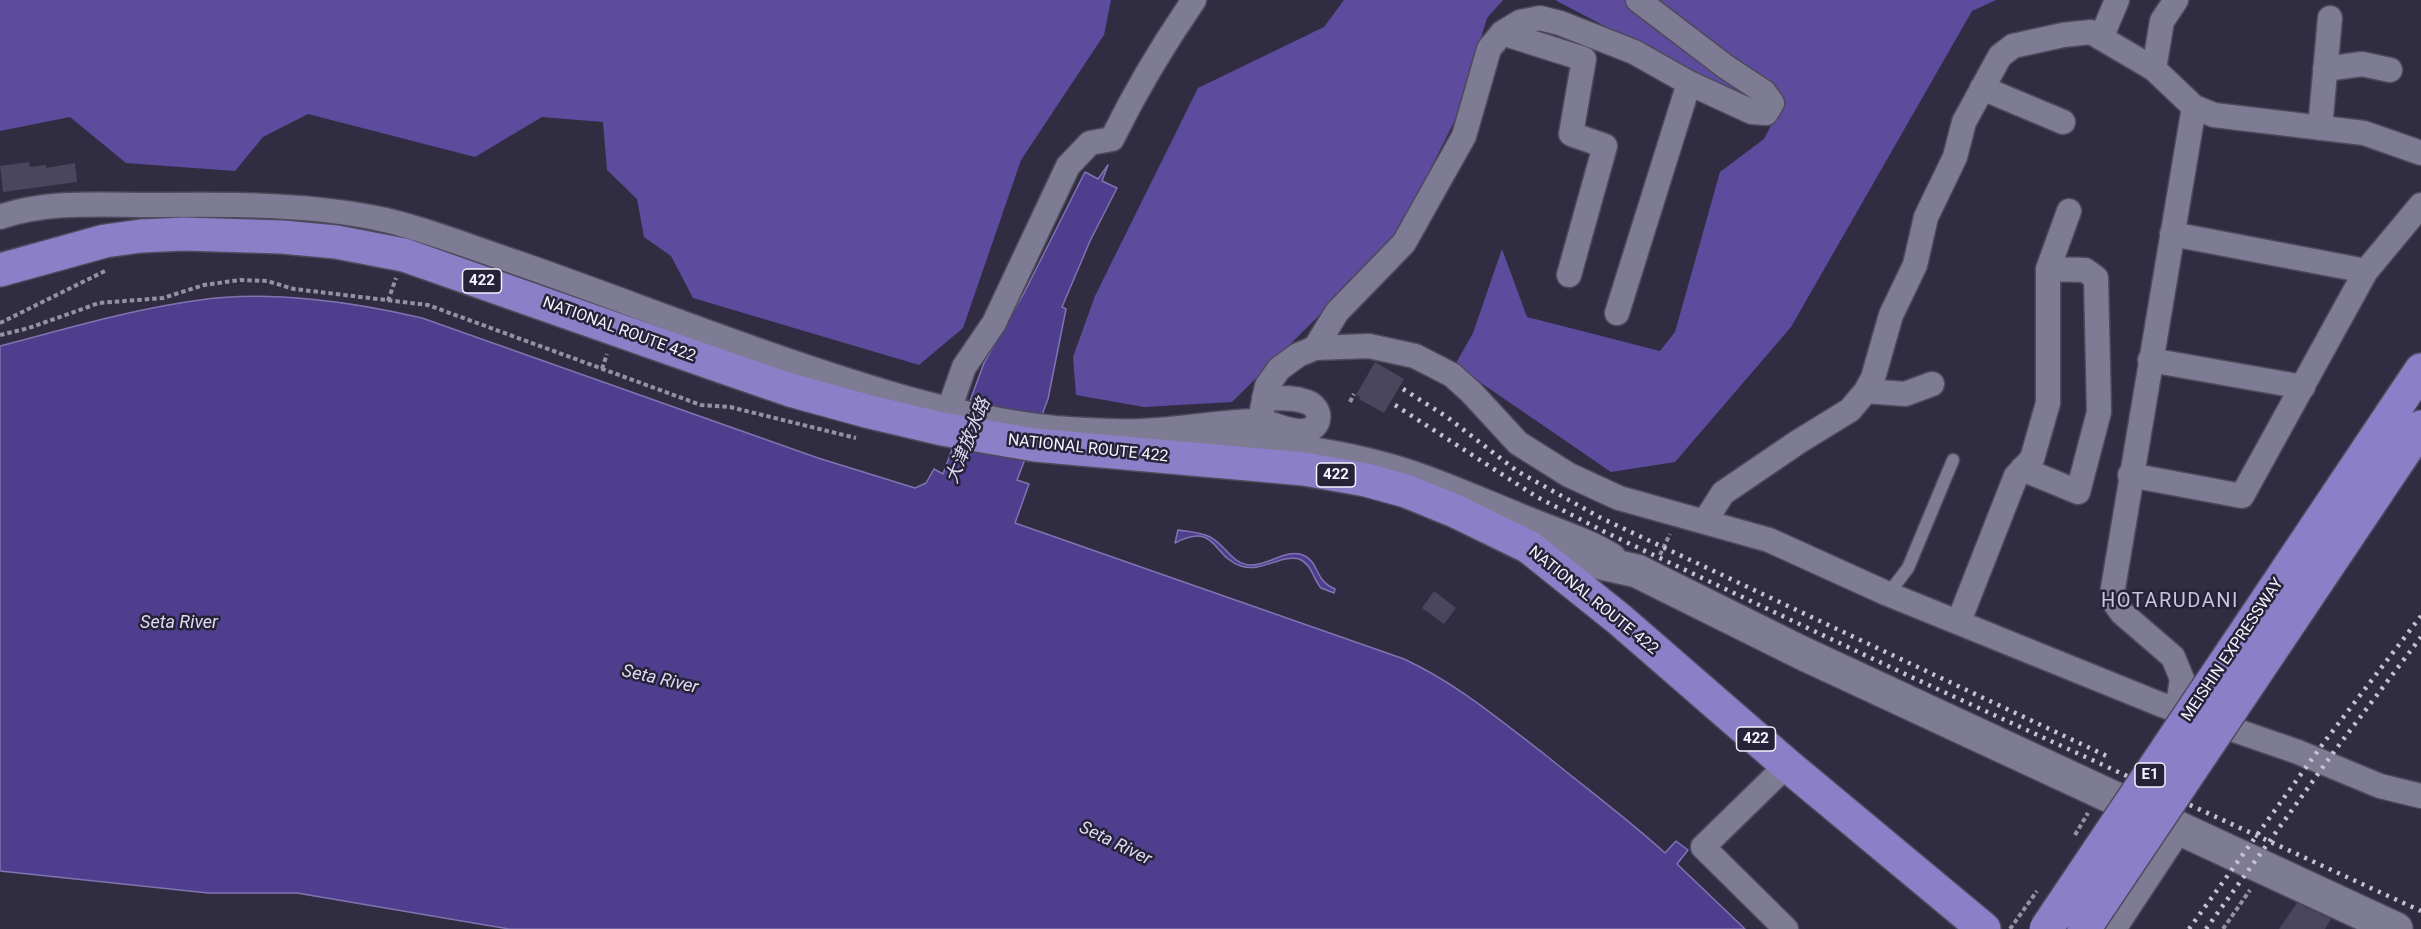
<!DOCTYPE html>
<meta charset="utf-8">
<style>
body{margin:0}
canvas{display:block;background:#302d43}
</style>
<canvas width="2421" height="929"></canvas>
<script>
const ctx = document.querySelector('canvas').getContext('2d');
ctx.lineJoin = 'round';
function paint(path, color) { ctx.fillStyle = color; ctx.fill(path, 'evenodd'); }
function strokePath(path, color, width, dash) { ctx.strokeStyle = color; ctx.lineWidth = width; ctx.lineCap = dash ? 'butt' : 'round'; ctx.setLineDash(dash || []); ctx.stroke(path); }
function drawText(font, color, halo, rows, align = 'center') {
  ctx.font = font + ' Roboto,"Noto Sans JP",sans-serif'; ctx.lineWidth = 5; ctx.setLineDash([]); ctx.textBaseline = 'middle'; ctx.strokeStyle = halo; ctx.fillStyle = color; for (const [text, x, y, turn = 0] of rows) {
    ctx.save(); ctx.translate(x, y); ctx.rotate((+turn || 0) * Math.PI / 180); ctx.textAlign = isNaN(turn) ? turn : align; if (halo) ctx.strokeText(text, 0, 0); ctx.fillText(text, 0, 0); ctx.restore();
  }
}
const forest = new Path2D(`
 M0 0H1111L1104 35 1021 160 963 328 919 365 693 298 671 256 644 237 637 199 607 170 603 122 542 117 475 157 308 114 263 137 235 171 126 163 70 117 0 131Z
 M1344 0H1503L1487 18 1458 114 1395 240 1232 402 1144 407 1076 395 1073 357 1095 296 1198 88 1324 27Z
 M1555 0H1996L1972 11 1791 327 1675 462 1611 472 1455 365 1473 333 1502 249 1527 317 1660 351 1675 332 1720 172 1764 139 1776 116Z`);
const water = new Path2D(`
 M1108 165 1102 181 1117 188 1090 241 1062 307 1066 309 1048 399 1017 480 1029 484 1015 523 1404 659C1458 684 1501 721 1548 757 1587 789 1628 819 1665 853L1676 841 1688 850 1677 864 1745 929H509L297 893H208L0 871V346C66 329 132 309 200 300 269 290 354 302 422 318L818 458 915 488 926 483 934 469 943 474 984 363 1024 293 1085 172 1098 179Z
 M1178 530C1189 532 1200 532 1210 537 1226 545 1231 564 1251 565 1269 566 1287 547 1305 556 1320 564 1314 580 1335 589L1334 593 1321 588C1313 579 1312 564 1299 559 1282 554 1261 573 1241 566 1212 557 1217 521 1175 543Z`);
const building = new Path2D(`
 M29 162 30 167 46 165V168L75 163 77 182 3 192 0 166Z
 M1375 362 1404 379 1384 413 1359 399 1360 397 1356 395Z
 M1434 591 1456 608 1444 624 1422 608Z
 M2297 903 2331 919 2325 929H2279Z`);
const path = new Path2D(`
 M388 301 396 278
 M0 323 107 270
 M0 335 29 328 99 303 163 298 204 285 240 280 267 281 294 289 428 305 701 405 730 407 856 438
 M602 369 607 354
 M1350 402 1354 394
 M1660 555 1670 534
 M2075 835 2088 813
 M2010 929 2037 891
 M2223 929 2250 890`);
const lane = new Path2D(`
 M1888 594 1908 568 1953 460`);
const street = new Path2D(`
 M2176 0 2162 21 2154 69 2194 107 2113 588 2115 603 2122 613 2173 657 2182 679 2177 711
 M1502 33 1584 59 1571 134 1605 146 1569 275
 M2101 38 2117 0
 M2325 69 2362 64 2390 70
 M1982 88 2063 122
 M2194 107 2214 115 2364 133 2421 153
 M2320 128 2330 18
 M0 217C49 200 106 205 157 205 229 204 315 204 385 220 429 230 472 248 515 262 610 295 703 332 798 364 881 392 967 419 1055 428 1083 430 1113 432 1141 431 1179 430 1217 422 1255 421 1272 421 1287 433 1304 431 1322 429 1323 408 1307 402 1293 397 1279 398 1264 398
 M2172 234 2366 271
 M1617 313 1689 83
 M1315 348 1337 312 1404 243 1464 136 1489 49 1502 33 1520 22 1540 18 1560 23 1634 52 1689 83 1752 112 1766 113 1772 103 1764 92 1726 67 1638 0
 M2150 360 2303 387
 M1866 391 1905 394 1932 384
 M944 424 964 367 994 323 1068 166 1090 143 1112 139C1136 90 1163 45 1194 0
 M1164 444C1244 435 1349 450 1424 477 1457 489 1489 503 1521 516 1551 529 1586 539 1613 556
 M1251 463 1267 386 1279 369 1298 355 1315 348 1369 346 1415 356 1452 375 1471 392 1518 443 1569 475 1619 498 1769 540 1888 594 2162 705 2298 752 2380 786 2421 796
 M2022 469 2078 492 2099 412 2096 278 2085 270 2048 269
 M2130 475 2242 496 2366 271 2421 205
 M1705 521 1723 493 1798 442 1850 410 1866 391 1873 378 1891 315 1915 265 1926 217 1955 157 1964 122 2000 56 2013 46 2063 35 2091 32 2154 69
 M1959 621 2016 476 2032 459 2048 403V269L2069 211
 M1786 929 1703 847 1787 765
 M2114 929 2180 829`);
const secondary = new Path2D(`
 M1529 547 1637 571 1802 653 2396 929`);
const highway = new Path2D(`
 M0 270 105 241 141 236 184 234 282 237 336 242 404 255 726 368 790 390 870 412 942 429 1035 445 1304 469 1366 480 1406 491 1455 511 1529 547 1619 619 1787 765 1984 929
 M2253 621 2421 370
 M2278 640 2421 427`);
const rail = new Path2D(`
 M1403 389 1447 417 1517 471 1601 518 2111 758
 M1395 405 1537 497 1605 532 1907 675 2421 911
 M2189 929 2325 741 2421 616
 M2206 929 2336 749 2421 637`);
const highwayBridge = new Path2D(`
 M2046 929 2253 621
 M2084 929 2278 640`);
const shields = [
 [482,281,39],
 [1336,475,39],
 [1756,739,39],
 [2150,775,30]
];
const shieldNames = [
 ["422",482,281],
 ["422",1336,475],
 ["422",1756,739],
 ["E1",2150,775]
];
const streetNames = [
 ["NATIONAL ROUTE 422",619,330,20],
 ["NATIONAL ROUTE 422",1088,449,6],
 ["NATIONAL ROUTE 422",1593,601,39],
 ["MEISHIN EXPRESSWAY",2233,650,-56]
];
const waterNames = [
 ["大津放水路",969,441,-68],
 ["Seta River",179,623],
 ["Seta River",660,680,13],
 ["Seta River",1115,844,26]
];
const quarterNames = [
 ["HOTARUDANI",2170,602]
];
paint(forest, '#5d4b9d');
paint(water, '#4f3d8e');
strokePath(water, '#8074b0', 1.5);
paint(building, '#49465d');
strokePath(lane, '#4e4a5c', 15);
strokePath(street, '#4e4a5c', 27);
strokePath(secondary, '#4e4a5c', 36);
strokePath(highway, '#4e4a5c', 36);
strokePath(path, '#9391a2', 4, [4.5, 3]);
strokePath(lane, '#7e7b95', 12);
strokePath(street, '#7e7b95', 24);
strokePath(secondary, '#7e7b95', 33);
strokePath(highway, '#8b7fc7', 33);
strokePath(rail, '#c5c3d2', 4.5, [3, 6]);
strokePath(highwayBridge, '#4e4a5c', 36, []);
strokePath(highwayBridge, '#8b7fc7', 33);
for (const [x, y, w] of shields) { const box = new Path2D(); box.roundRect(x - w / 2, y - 12, w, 24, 4.5); ctx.fillStyle = '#262339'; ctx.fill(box); strokePath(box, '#f4f3ff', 1.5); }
drawText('bold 15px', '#f4f3ff', null, shieldNames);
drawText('16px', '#f4f3ff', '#262339', streetNames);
drawText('italic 18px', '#dddbf2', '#262339', waterNames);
ctx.letterSpacing = '1.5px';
drawText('20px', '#c7c4e0', '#262339', quarterNames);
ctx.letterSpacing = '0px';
</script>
